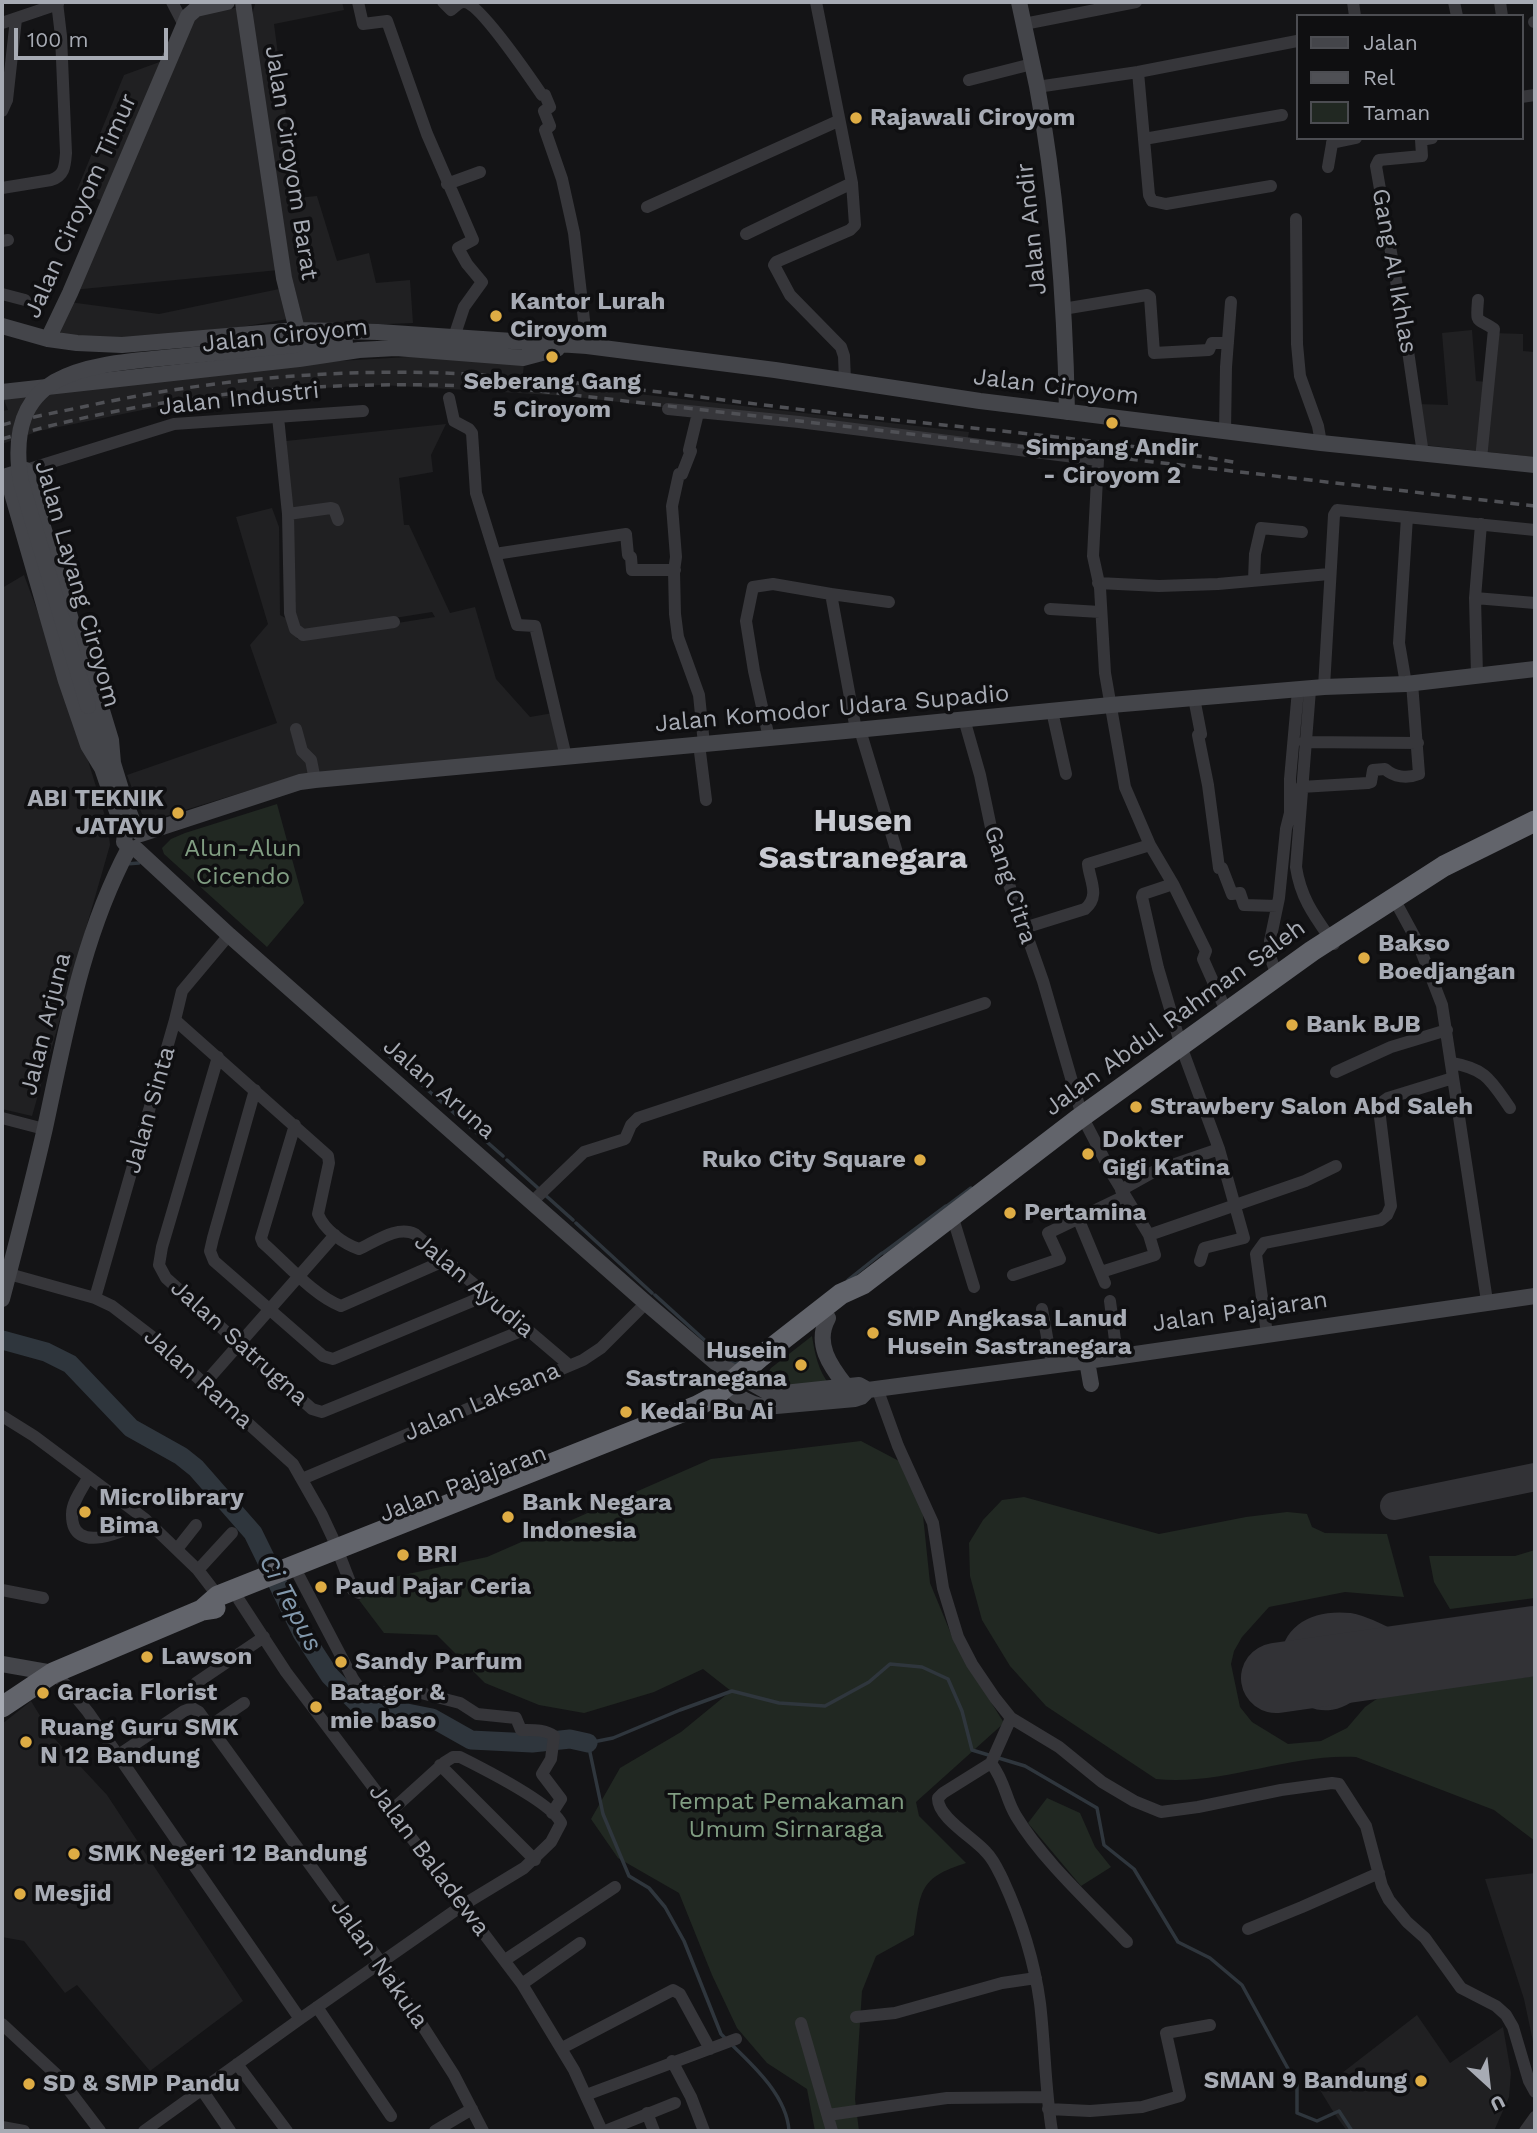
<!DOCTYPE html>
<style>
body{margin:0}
#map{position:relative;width:1537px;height:2133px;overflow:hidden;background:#141416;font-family:"Work Sans",sans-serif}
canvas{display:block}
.frame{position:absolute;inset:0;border:4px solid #a7abb4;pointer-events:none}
.legend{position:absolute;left:1296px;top:14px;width:228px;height:126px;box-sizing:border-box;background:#0f0f11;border:2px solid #4c4d52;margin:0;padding:9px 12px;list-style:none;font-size:21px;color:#a7abb4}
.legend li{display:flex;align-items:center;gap:14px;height:35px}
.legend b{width:35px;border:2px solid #4c4d52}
.north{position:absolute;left:1453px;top:2049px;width:70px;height:70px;-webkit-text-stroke:5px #0f0f11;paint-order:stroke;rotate:153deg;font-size:19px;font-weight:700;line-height:28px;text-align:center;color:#a7abb4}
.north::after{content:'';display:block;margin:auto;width:24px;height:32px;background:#a7abb4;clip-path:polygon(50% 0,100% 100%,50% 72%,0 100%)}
.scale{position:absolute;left:14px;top:28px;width:154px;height:32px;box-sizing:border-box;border:4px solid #a7abb4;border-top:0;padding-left:9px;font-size:21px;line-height:24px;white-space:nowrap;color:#a7abb4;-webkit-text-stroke:5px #0f0f11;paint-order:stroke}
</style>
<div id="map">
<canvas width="1537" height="2133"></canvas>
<div class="frame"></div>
<ul class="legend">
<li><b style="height:9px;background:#44454a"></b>Jalan</li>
<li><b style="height:9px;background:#4f5055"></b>Rel</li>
<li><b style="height:19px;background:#212822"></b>Taman</li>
</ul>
<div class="north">U</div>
<div class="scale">100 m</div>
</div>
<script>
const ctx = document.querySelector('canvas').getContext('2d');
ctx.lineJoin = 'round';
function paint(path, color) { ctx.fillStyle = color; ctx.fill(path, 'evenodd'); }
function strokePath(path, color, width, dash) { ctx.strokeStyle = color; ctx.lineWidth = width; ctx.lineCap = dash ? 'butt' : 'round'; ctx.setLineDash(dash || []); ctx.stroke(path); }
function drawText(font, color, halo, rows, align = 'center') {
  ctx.font = font + ' "Work Sans",sans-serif'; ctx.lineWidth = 7; ctx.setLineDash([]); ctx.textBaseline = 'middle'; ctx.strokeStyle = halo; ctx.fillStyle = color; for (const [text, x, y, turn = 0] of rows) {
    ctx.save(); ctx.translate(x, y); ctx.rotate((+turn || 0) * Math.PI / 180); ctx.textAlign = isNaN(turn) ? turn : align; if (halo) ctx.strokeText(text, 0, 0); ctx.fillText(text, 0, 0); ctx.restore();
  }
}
const built = new Path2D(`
 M260 2H342L344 10 274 24 297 198 317 196 337 261 369 253 376 283 410 280 413 323 314 327 302 322 297 315 252 15 255 4Z
 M240 7 279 270 72 290 196 15Z
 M165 60 105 202 77 190 124 75Z
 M284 288 288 319 152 342 53 335 69 302 159 314Z
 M1472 330 1476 381 1487 382 1493 333 1523 334V351L1535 352V457L1423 445 1417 404 1448 405 1442 333Z
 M425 356 524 363 523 374 631 388 630 393 969 432 967 443 568 396 382 385 301 389 167 405 39 431 2 444V411L8 410 4 400 16 394 287 364Z
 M446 424 431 455 433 472 399 478 404 525H409L450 613 475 607 496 679 530 717 553 713 561 753 293 777 159 818 147 817 142 814 127 775 277 723 250 645 268 624 236 517 272 508 279 527 280 615 291 621 297 639 435 617 432 612 307 632 297 629 286 441Z
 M24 575 65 685 108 826 110 845 32 1116 2 1109V588Z
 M31 1701 53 1737 107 1795 243 2001 150 2071 77 1985 65 1993 24 1941 2 1937V1724Z
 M1535 1873V2051L1524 1999 1485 1879Z
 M1417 2015 1450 2063 1503 2027 1511 2073 1509 2097 1494 2131H1347L1334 2113 1320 2090Z`);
const green = new Path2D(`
 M277 804 304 903 267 947 164 854 162 848 171 839 185 833Z
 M812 1336C815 1354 818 1370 829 1384L773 1390 762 1381 771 1368Z
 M861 1441 899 1461 922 1506 930 1583 956 1646 1004 1723 916 1802 919 1816 966 1863C919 1878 921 1890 914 1935L876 1956 862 1991 855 2099 859 2131H815L807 2089 767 2063 737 2028 712 1975 679 1893 618 1858 591 1819 620 1768 681 1732 731 1691 703 1669 654 1692 584 1713 539 1705 485 1683 437 1635 384 1633 359 1600 394 1577 487 1557 711 1459Z
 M1024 1497 1159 1534 1246 1517 1287 1512 1307 1514 1312 1527 1325 1533 1387 1534 1404 1597 1345 1592 1269 1607 1242 1637 1234 1651 1231 1664 1240 1707 1252 1722 1288 1744 1321 1741 1347 1728 1365 1707 1381 1696 1535 1676V1841L1494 1810 1356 1757C1289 1753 1223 1786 1156 1779L1046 1706 1010 1666 982 1620 970 1576 969 1543 983 1520 1002 1500Z
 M1535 1550V1598L1450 1609 1434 1582 1429 1556H1515Z
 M1047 1798 1080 1813 1095 1847 1111 1867 1081 1886 1028 1823Z`);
const stream = new Path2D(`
 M126 864 139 863
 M382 1050 503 1156
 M507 1160 539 1189
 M544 1194 573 1220
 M947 1206 971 1188
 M576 1223 652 1293
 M883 1253 946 1206
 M848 1280 882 1253
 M655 1295 722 1356 735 1364 739 1362
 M726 2039 721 2034 684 1941 665 1907 649 1888 629 1876 603 1814 588 1743 613 1738 680 1710 732 1691 779 1703 825 1706 869 1682 890 1664 922 1667 948 1679 962 1711 972 1750 1025 1766 1097 1808 1104 1845 1134 1869 1178 1942 1210 1958 1242 1985 1297 2085V2113L1317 2121 1339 2111 1352 2131
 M732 2045C755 2067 787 2097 789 2131`);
const river = new Path2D(`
 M2 1340 46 1352 70 1364 131 1428 181 1456 196 1468 253 1533 302 1633 330 1676 361 1707 385 1715 407 1713 432 1718 471 1740 532 1743 570 1739 588 1743`);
const taxiway = new Path2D(`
 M1394 1506 1535 1477
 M1418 1658C1402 1650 1364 1629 1349 1627 1270 1620 1290 1702 1330 1696 1347 1693 1355 1679 1370 1671 1386 1661 1409 1660 1427 1656`);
const runway = new Path2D(`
 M1276 1678 1535 1641`);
const street = new Path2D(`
 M172 2 184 25
 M358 2 363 24 387 21 427 134 473 240 458 248 467 264 482 282 464 307 454 337
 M443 2 451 10C455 7 459 1 465 2 481 5 531 79 542 95H545L550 107 544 111 550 126 545 130 562 179 574 233 587 346
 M816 2 852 183 855 225 850 230 776 262 774 265 790 295 841 347 844 356 845 381
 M1353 2 1355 16
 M1454 2 1457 16
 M1500 2 1502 16
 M1534 22H1535
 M2 23 58 4
 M1024 24 1136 2
 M1138 72 1149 195 1152 201 1166 204 1271 186
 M969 80 1032 64
 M1037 87 1138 72 1297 41
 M1521 97 1535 95
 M2 111 7 100 16 19
 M1144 139 1282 115
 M1332 143 1356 138
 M1328 167 1333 138
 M447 184 480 172
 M2 188 51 180C64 176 65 167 66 153L61 36 57 2
 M647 207 838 121
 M1296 219 1297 344 1300 376 1318 426 1321 443
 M746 234 852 183
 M2 241 8 240
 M2 294 25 300
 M1478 300C1476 325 1476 317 1494 329L1481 459
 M1063 309 1147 295 1150 297 1154 353 1209 350 1212 343H1228
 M449 398 454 421 469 429 472 433 476 493 517 625 535 626 566 757
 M668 409 799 422 1098 460 1093 556 1100 588 1105 673 1125 787 1150 845 1173 884 1143 894 1142 897 1158 968 1181 1046 1219 1149 1244 1238 1204 1248 1200 1261
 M698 413 689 450 691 451 682 474H679L672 506 676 557 674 571 675 614 678 637 699 695 704 744
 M278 417 288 514 290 613 295 629 303 635 394 622
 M1225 432 1226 367 1231 302
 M1423 454 1407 344 1376 166 1379 160 1422 156 1421 140 1432 138
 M26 470 174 424 363 411
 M288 514 331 508 334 509 338 520
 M495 554 626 534 628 555 631 557 632 570H675
 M1254 580 1255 554 1261 528 1302 532
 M1098 583 1159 586 1218 584 1329 574
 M831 594 889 602
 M1475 598 1535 603
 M1050 609 1100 612
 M1477 675 1475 598 1481 524
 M1406 684 1399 643 1407 517
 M1324 687 1334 515 1337 510 1535 530
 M1310 690 1296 867C1301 900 1316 918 1334 944
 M1194 698 1201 734 1198 735 1208 785 1219 868H1222L1232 894 1240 893 1244 905 1277 906
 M1052 711 1066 774
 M964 719 980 775 994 842 1043 981 1082 1116 1112 1174 1149 1235 1305 1181 1336 1166
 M296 729 302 751 311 760 315 780
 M860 730 899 859
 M769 738 754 671 746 621 753 587 773 584 831 594 856 730
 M1304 742 1418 743
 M699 744 706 800
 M1301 787 1368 783 1371 782 1373 770 1385 769C1394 777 1407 779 1419 774L1412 683
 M1173 884 1206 951 1203 959 1227 1013
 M1393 897 1418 943 1442 1005 1487 1301
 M1024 928 1085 909C1101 896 1089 879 1088 864L1150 845
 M1277 976 1271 959 1270 941 1279 898 1286 829 1290 813V779L1298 690
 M175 1020 328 1156 329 1163 318 1214C324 1230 344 1244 359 1249 375 1242 397 1225 415 1234L569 1365
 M218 1057 162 1247 159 1265 166 1278 312 1409 322 1412 526 1329
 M1452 1063C1487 1069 1491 1081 1510 1108
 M1336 1072 1391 1047 1447 1030
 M255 1090 213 1238 210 1251 214 1261 323 1356 333 1359 487 1295
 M2 1118 44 1129
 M295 1125 261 1238 263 1243C285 1262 314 1296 341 1306L446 1260
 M1121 1190 1155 1171 1219 1149
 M533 1201 584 1152 625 1139 631 1125 638 1118 985 1003
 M952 1215 974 1287
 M1078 1218 1105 1283
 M1101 1272 1155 1255 1149 1235
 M9 1274 95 1298 112 1306 155 1339 293 1464 322 1515 337 1547
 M1013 1275 1060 1259 1048 1233 1125 1196
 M95 1298 175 1020 182 991 229 935
 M1110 1301 1117 1356
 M1042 1309 1052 1365
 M1267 1334 1256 1254 1264 1243 1381 1220 1387 1215 1391 1206 1379 1109 1381 1103 1388 1098 1453 1078
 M204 1384 335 1235
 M877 1388 898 1446 933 1523 943 1588 958 1637 972 1664 995 1698 1011 1718 1059 1747 1102 1782 1134 1801 1161 1812 1198 1807 1281 1790 1332 1783 1339 1784 1366 1826 1382 1886 1389 1900 1407 1922 1425 1938 1461 1988 1496 2006 1506 2015 1513 2027 1529 2081 1535 2092
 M2 1416 34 1436 145 1519 198 1570 218 1596
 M88 1478C82 1489 72 1502 72 1514 71 1557 127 1531 145 1519
 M302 1479 583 1360 601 1348 646 1303
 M177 1549 196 1525
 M341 1559 353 1590 359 1593
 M198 1570 232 1533
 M299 1576 353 1679 360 1689 370 1692 421 1693 460 1703 477 1714 516 1718 521 1730C532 1730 545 1729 554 1736L551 1759 542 1774 561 1799 552 1813
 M2 1590 43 1598
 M239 1600 286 1672 522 1984 574 2070 602 2131
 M53 1673 65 1684 88 1712 300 2019
 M196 1683 264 1637
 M1011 1718 991 1763 943 1793 938 1798C937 1817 974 1838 986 1852 994 1860 998 1870 1003 1880 1021 1919 1034 1959 1040 2003 1045 2045 1045 2089 1052 2131
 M210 1726 244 1703
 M117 1756 184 1711 192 1708 199 1712 390 1975 454 2075 483 2131
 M991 1763C1006 1783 1005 1798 1016 1816 1043 1861 1091 1904 1127 1942
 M440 1765 535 1860
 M1248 1929 1302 1907 1379 1873
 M505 1960 615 1887
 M522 1984 580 1943
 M317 2007 391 2116
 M856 2017 895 2013 1002 1983 1036 1978
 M801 2023 832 2131
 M2 2024 59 2077 100 2131
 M562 2048 673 1990 680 1994 710 2049
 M672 2061 691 2097 704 2131
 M237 2064 287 2131
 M202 2090 230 2131
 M586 2095 736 2039
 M1048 2109 1090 2111 1142 2107 1180 2096 1166 2033 1210 2025
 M647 2113 654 2131
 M828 2115 947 2098 1047 2097
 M2 2127 24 2131
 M144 2131 300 2019 463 1905 524 1868 551 1842 561 1823C552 1803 482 1768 460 1757H453L445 1762 392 1810
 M435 2131 472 2109
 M605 2131 675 2103
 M1525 2131 1535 2117`);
const secondary = new Path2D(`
 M243 2 284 278 297 330
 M1019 2C1025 30 1031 58 1037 86 1057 193 1065 303 1067 412
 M2 326 48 339 77 343 122 345 297 330 378 332 587 346 775 370 980 401 1321 443 1535 465
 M48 339 70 293 188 16 196 9 227 2
 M295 345 345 343
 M2 392 299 359 359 350 396 348 523 358 557 349
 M88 706 97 736 101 758
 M141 834 300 782 315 780 856 730 1111 705 1324 687 1406 684 1535 669
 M129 848 124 842 125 835 102 768 88 745 66 681 7 476 26 470 75 633 90 671 111 740 113 763 124 799 136 830 141 834
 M135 848 229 935 646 1303 715 1362 766 1391 784 1393 859 1385 868 1390 1087 1361 1535 1296
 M2 1299C17 1242 32 1185 45 1128 66 1031 82 936 129 848
 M828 1318C814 1343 830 1366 846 1386
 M1087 1361 1091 1384
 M722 1377C731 1395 746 1403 765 1407L855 1399 861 1397 868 1390
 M2 1664 53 1673`);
const highway = new Path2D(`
 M202 1610 218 1596 697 1406 714 1397 759 1358 841 1294 863 1284 1077 1120 1312 951 1444 866 1535 821
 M2 1707 53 1673 202 1610 215 1608`);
const rail = new Path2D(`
 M2 425C30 417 59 412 87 406 226 376 369 365 511 377 615 385 719 400 822 412 961 428 1101 438 1239 463
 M2 439C168 390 340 378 513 388L1535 506`);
const secondaryBridge = new Path2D(`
 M88 706 21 482C2 369 87 365 173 357 213 353 254 349 295 345`);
const markers = [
 [856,118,7,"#deac44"],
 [496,316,7,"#deac44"],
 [552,357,7,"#deac44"],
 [1112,423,7,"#deac44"],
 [178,813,7,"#deac44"],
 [1364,958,7,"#deac44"],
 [1292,1025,7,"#deac44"],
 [1136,1107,7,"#deac44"],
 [1088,1154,7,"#deac44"],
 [920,1160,7,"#deac44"],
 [1010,1213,7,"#deac44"],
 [873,1333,7,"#deac44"],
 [801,1365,7,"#deac44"],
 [626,1412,7,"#deac44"],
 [85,1512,7,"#deac44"],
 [508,1517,7,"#deac44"],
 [403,1555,7,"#deac44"],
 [321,1587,7,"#deac44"],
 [147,1657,7,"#deac44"],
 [341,1662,7,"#deac44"],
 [43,1693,7,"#deac44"],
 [316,1707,7,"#deac44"],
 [26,1742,7,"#deac44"],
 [74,1854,7,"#deac44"],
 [20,1894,7,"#deac44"],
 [1421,2081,7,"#deac44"],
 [29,2084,7,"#deac44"]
];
const poiNames = [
 ["Rajawali Ciroyom",870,118],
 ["Kantor Lurah",510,302],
 ["Ciroyom",510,330],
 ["Seberang Gang",552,382,"center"],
 ["5 Ciroyom",552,410,"center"],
 ["Simpang Andir",1112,448,"center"],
 ["- Ciroyom 2",1112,476,"center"],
 ["ABI TEKNIK",164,799,"right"],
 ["JATAYU",164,827,"right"],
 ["Bakso",1378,944],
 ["Boedjangan",1378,972],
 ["Bank BJB",1306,1025],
 ["Strawbery Salon Abd Saleh",1150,1107],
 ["Dokter",1102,1140],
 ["Gigi Katina",1102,1168],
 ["Ruko City Square",906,1160,"right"],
 ["Pertamina",1024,1213],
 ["SMP Angkasa Lanud",887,1319],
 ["Husein Sastranegara",887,1347],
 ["Husein",787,1351,"right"],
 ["Sastranegana",787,1379,"right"],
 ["Kedai Bu Ai",640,1412],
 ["Microlibrary",99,1498],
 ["Bima",99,1526],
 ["Bank Negara",522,1503],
 ["Indonesia",522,1531],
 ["BRI",417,1555],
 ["Paud Pajar Ceria",335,1587],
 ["Lawson",161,1657],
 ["Sandy Parfum",355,1662],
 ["Gracia Florist",57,1693],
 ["Batagor &",330,1693],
 ["mie baso",330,1721],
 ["Ruang Guru SMK",40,1728],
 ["N 12 Bandung",40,1756],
 ["SMK Negeri 12 Bandung",88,1854],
 ["Mesjid",34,1894],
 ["SMAN 9 Bandung",1407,2081,"right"],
 ["SD & SMP Pandu",43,2084]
];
const streetNames = [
 ["Jalan Ciroyom Barat",291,163,81],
 ["Jalan Ciroyom Timur",81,206,-66],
 ["Jalan Andir",1032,229,-96],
 ["Gang Al Ikhlas",1394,271,80],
 ["Jalan Ciroyom",285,336,-6],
 ["Jalan Ciroyom",1056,387,7],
 ["Jalan Industri",239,399,-6],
 ["Jalan Layang Ciroyom",77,584,74],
 ["Jalan Komodor Udara Supadio",832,709,-5],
 ["Gang Citra",1010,885,72],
 ["Jalan Abdul Rahman Saleh",1175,1018,-36],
 ["Jalan Arjuna",46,1024,-76],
 ["Jalan Aruna",439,1089,41],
 ["Jalan Sinta",150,1110,-74],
 ["Jalan Ayudia",474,1286,40],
 ["Jalan Pajajaran",1240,1312,-8],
 ["Jalan Satrugna",239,1343,42],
 ["Jalan Rama",198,1379,42],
 ["Jalan Laksana",482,1402,-23],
 ["Jalan Pajajaran",463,1484,-21],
 ["Jalan Baladewa",429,1860,53],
 ["Jalan Nakula",379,1964,55]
];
const parkNames = [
 ["Alun-Alun",243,849],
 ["Cicendo",243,877],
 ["Tempat Pemakaman",786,1802],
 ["Umum Sirnaraga",786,1830]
];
const waterNames = [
 ["Ci Tepus",290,1603,62]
];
const districtNames = [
 ["Husen",863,822],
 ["Sastranegara",863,859]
];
paint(built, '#202022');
paint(green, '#212822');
strokePath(stream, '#2f363d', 3.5);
strokePath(river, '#2f363d', 19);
strokePath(taxiway, '#323236', 28);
strokePath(runway, '#323236', 70);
strokePath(street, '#36363a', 12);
strokePath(secondary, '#44454a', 16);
strokePath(highway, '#62646b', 21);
strokePath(rail, '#4f5055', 3.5, [9, 7]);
strokePath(secondaryBridge, '#44454a', 16);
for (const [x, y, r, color] of markers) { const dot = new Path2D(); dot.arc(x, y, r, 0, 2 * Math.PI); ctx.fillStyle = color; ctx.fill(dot); strokePath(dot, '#0f0f11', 2.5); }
drawText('bold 24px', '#a7abb4', '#0f0f11', poiNames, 'left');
drawText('24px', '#a7abb4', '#0f0f11', streetNames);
drawText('24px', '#809d82', '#0f0f11', parkNames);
drawText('italic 26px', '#8298ac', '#0f0f11', waterNames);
drawText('bold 32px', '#c8cad1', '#0f0f11', districtNames);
</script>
